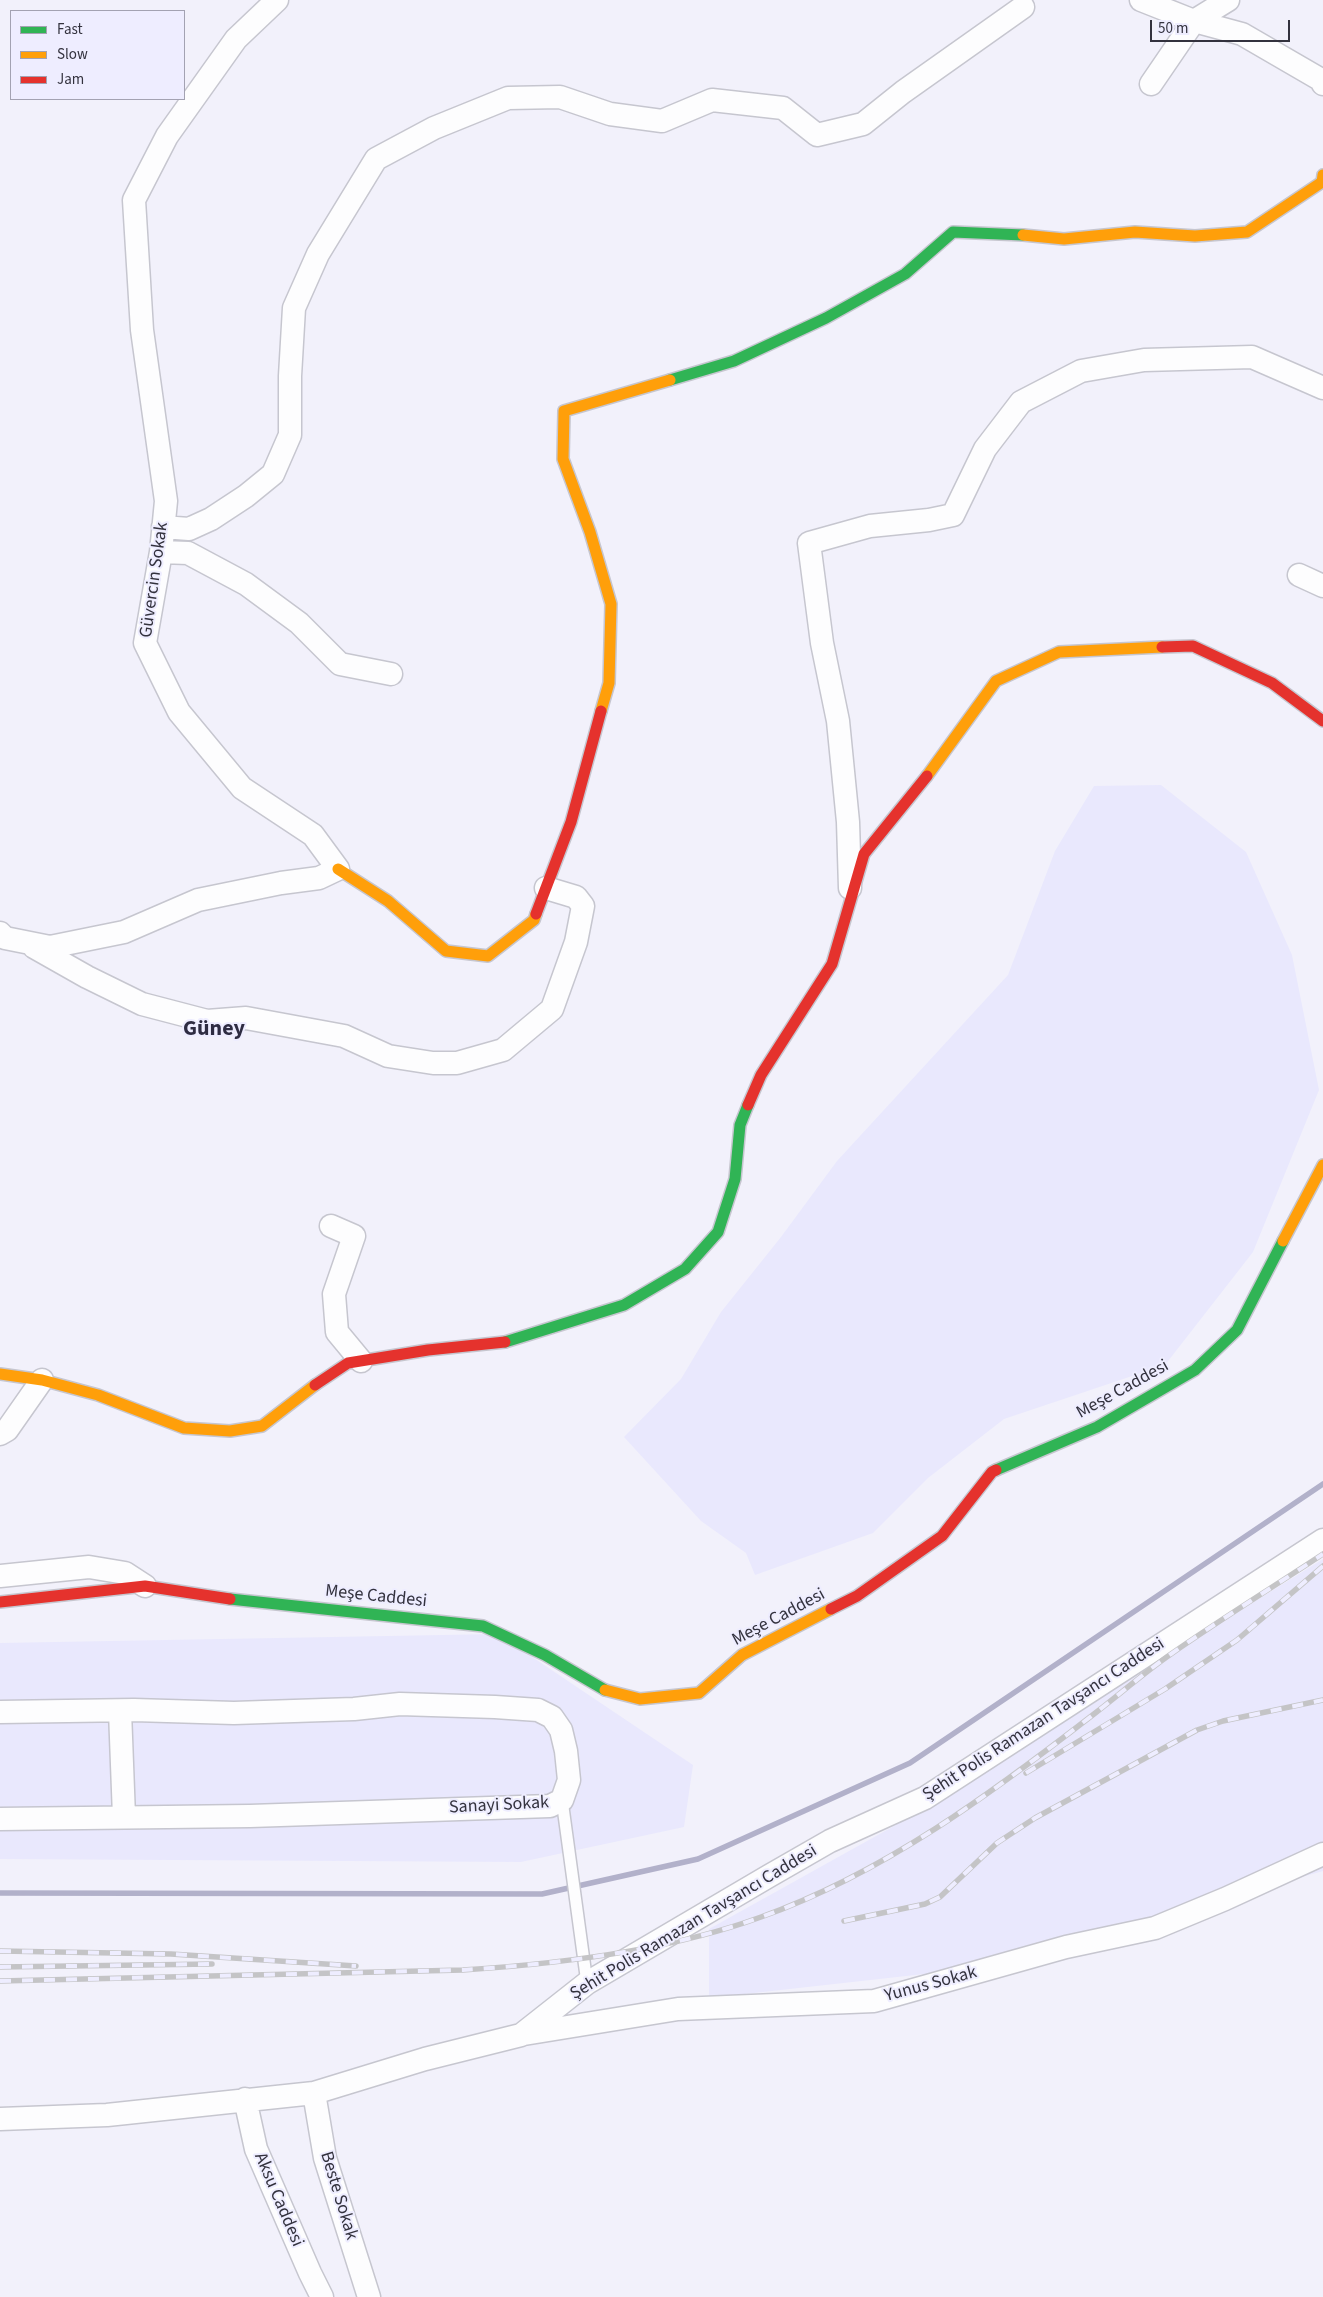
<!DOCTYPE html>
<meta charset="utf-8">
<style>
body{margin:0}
#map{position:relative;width:1323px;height:2297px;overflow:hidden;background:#f2f1fb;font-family:"Source Sans 3",sans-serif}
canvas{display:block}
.legend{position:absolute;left:10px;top:10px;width:175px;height:90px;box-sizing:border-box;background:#eeedff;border:1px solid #a3a2b2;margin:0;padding:6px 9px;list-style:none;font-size:15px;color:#33323e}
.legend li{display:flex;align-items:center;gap:10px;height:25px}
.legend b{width:25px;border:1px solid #a3a2b2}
.scale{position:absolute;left:1150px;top:20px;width:140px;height:22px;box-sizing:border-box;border:2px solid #33323e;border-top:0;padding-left:6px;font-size:15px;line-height:18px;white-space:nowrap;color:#33323e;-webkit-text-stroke:4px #eeedff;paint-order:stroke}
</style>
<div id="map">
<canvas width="1323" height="2297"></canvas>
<ul class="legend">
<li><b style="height:6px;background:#30b455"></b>Fast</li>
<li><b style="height:6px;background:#ff9f0a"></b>Slow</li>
<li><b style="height:6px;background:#e5322d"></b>Jam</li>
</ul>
<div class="scale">50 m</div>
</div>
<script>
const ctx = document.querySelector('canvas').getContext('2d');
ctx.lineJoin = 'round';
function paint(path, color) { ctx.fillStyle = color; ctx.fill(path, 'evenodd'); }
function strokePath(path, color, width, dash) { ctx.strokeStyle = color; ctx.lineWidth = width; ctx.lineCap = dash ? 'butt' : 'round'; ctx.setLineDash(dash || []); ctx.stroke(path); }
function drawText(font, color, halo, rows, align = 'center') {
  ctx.font = font + ' "Source Sans 3",sans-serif'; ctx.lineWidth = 4; ctx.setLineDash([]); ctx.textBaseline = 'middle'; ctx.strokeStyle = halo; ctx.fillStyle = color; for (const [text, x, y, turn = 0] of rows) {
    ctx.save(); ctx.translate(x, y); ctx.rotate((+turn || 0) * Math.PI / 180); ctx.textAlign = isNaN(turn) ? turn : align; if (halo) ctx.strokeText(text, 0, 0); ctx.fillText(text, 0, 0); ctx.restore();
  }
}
const built = new Path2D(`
 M1161 785 1246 852 1292 955 1319 1090 1253 1252 1165 1365 1004 1419 928 1478 873 1533 755 1575 746 1553 701 1521 624 1437 681 1379 721 1312 781 1237 837 1161 1008 975 1055 851 1094 786Z
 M1323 1559V1871L1225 1899 942 1972 709 1998V1929L894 1826Z
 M498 1634 693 1765 684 1827 521 1862 0 1859V1643Z`);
const stream = new Path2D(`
 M0 1893 542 1894 698 1859 910 1763 1323 1484`);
const lane = new Path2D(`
 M562 1800 587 1983`);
const street = new Path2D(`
 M1141 0 1194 21 1242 34 1323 81V84
 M1151 84 1194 21 1228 0
 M163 527 189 529 211 519 246 496 273 474 290 435V376L294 308 318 254 376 159 434 128 508 98 560 97 610 114 662 121 712 100 783 108 817 135 863 124 903 92 1023 7
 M161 552 188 553 246 584 299 623 340 664 391 674
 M1299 575 1323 586
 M850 888 848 822 838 721 822 643 809 543 870 526 929 520 953 515 985 449 1021 402 1081 371 1144 360 1252 357 1323 388
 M0 933 5 938 50 947 124 932 198 900 281 883 319 878 338 869 313 835 242 788 179 712 145 643 161 552 166 501 142 330 134 200 167 136 236 39 277 0
 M34 947 87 977 142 1004 207 1021 246 1018 344 1036 388 1056 433 1063H457L503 1050 552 1009 576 942 583 906 576 897 546 888
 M331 1226 354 1236 334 1294 337 1332 361 1361
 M0 1434 7 1430 42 1380
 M0 1576 89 1567 125 1573 145 1586
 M120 1711 124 1817
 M0 1712 134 1710 234 1713 354 1709 400 1704 495 1707 538 1710 552 1717 561 1730 566 1751 569 1780 562 1800 550 1806 250 1816 0 1819
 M524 2034 678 2009 874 2001 1066 1947 1155 1928 1225 1899 1323 1854
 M314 2093 325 2158 369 2297
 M245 2099 256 2149 310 2273 322 2297
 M0 2119 107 2115 314 2093 425 2059 521 2035 587 1983 769 1876 830 1841 925 1798 1323 1540`);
const fast = new Path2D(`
 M670 380 734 361 826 318 905 274 953 232 1023 235
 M505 1342 624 1305 685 1269 718 1232 735 1179 740 1125 748 1105
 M996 1470 1097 1427 1195 1370 1237 1330 1283 1241
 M230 1599 483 1626 545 1655 605 1690`);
const slow = new Path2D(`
 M1023 235 1064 239 1135 232 1195 236 1247 232 1322 182 1323 175
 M601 711 609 683 611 604 590 532 563 459 564 411 670 380
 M927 776 996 681 1059 652 1162 647
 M338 869 388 901 446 951 488 956 534 920 536 914
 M1283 1241 1323 1165
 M0 1374 42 1380 98 1395 184 1428 230 1431 262 1426 315 1385
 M605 1690 640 1699 699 1693 742 1655 831 1609`);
const jam = new Path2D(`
 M1162 647 1193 646 1272 683 1323 721
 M536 914 571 822 601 711
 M748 1105 761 1075 832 964 864 854 927 776
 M315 1385 348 1363 428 1350 505 1342
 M0 1602 145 1586 230 1599
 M831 1609 857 1596 942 1536 992 1472 996 1470`);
const rail = new Path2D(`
 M1026 1773 1165 1689 1237 1640 1323 1566
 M844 1921 925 1904 940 1897 997 1843 1035 1818 1197 1730 1223 1721 1323 1700
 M0 1951 171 1954 356 1966
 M0 1967 212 1964
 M0 1981 463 1970C559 1964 671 1950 761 1917 884 1873 992 1793 1094 1714 1120 1694 1145 1672 1171 1654 1221 1619 1273 1587 1323 1554`);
const streetNames = [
 ["Güvercin Sokak",155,580,-82],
 ["Meşe Caddesi",1123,1390,-29],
 ["Meşe Caddesi",376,1597,6],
 ["Meşe Caddesi",779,1618,-28],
 ["Şehit Polis Ramazan Tavşancı Caddesi",1044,1720,-33],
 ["Sanayi Sokak",499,1806,-3],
 ["Şehit Polis Ramazan Tavşancı Caddesi",694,1923,-31],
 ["Yunus Sokak",931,1985,-15],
 ["Beste Sokak",338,2196,73],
 ["Aksu Caddesi",278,2200,67]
];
const districtNames = [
 ["Güney",214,1030]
];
paint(built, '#e9e8fd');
strokePath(stream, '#b2b1ca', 5.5);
strokePath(lane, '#c6c6cf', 14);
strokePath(street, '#c6c6cf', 25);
strokePath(fast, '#c6c6cf', 14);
strokePath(slow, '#c6c6cf', 14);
strokePath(jam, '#c6c6cf', 14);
strokePath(lane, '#fdfdfe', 11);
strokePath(street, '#fdfdfe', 22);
strokePath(fast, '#30b455', 11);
strokePath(slow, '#ff9f0a', 11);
strokePath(jam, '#e5322d', 11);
strokePath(rail, '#c4c4c6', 5.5);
strokePath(rail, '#eeedff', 4, [11]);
drawText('18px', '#33323e', '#eeedff', streetNames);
drawText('bold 22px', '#2e2c42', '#eeedff', districtNames);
</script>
